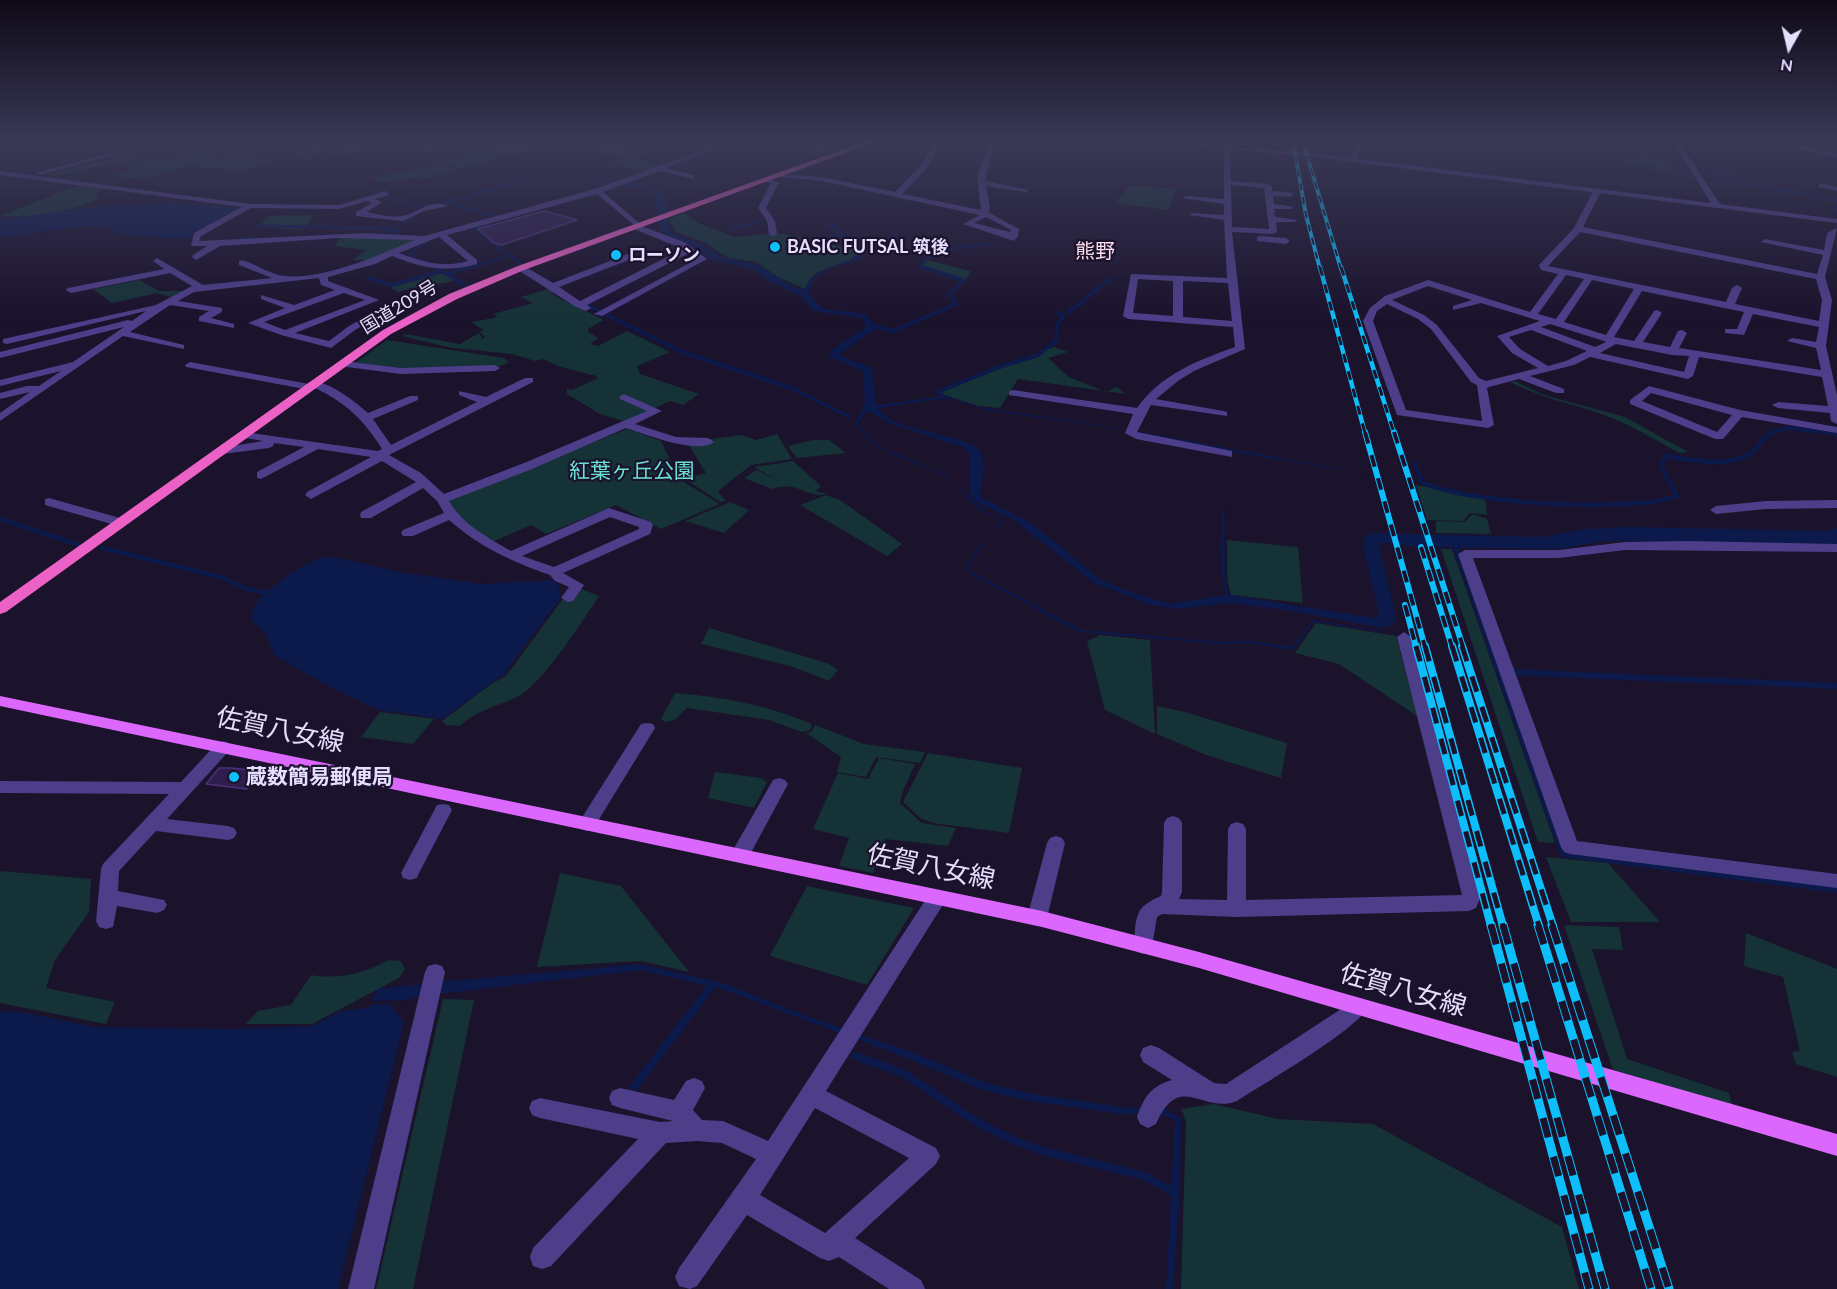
<!DOCTYPE html>
<meta charset="utf-8">
<style>
body{margin:0}
#map{position:relative;width:1837px;height:1289px;overflow:hidden;background:#1b122c;font-family:Lato,sans-serif}
canvas{display:block}
.north{position:absolute;left:1759px;top:18px;width:60px;height:60px;-webkit-text-stroke:4px #1b122c;paint-order:stroke;rotate:188deg;font-size:16px;font-weight:700;line-height:24px;text-align:center;color:#e6defe}
.north::after{content:'';display:block;margin:auto;width:21px;height:27px;background:#e6defe;clip-path:polygon(50% 0,100% 100%,50% 72%,0 100%)}
</style>
<div id="map">
<canvas width="1837" height="1289"></canvas>
<div class="north">N</div>
</div>
<script>
const ctx = document.querySelector('canvas').getContext('2d');
ctx.lineJoin = 'round';
function paint(path, color) { ctx.fillStyle = color; ctx.fill(path, 'evenodd'); }
function strokePath(path, color, width, dash) { ctx.strokeStyle = color; ctx.lineWidth = width; ctx.lineCap = dash ? 'butt' : 'round'; ctx.setLineDash(dash || []); ctx.stroke(path); }
function drawText(font, color, halo, rows, align = 'center') {
  ctx.font = font + ' Lato,"Noto Sans JP",sans-serif'; ctx.lineWidth = 4.5; ctx.setLineDash([]); ctx.textBaseline = 'middle'; ctx.strokeStyle = halo; ctx.fillStyle = color; for (const [text, x, y, turn = 0] of rows) {
    ctx.save(); ctx.translate(x, y); ctx.rotate((+turn || 0) * Math.PI / 180); ctx.textAlign = isNaN(turn) ? turn : align; if (halo) ctx.strokeText(text, 0, 0); ctx.fillText(text, 0, 0); ctx.restore();
  }
}
const green = new Path2D(`
 M311 142H328L325 148 330 151 312 154 314 160 284 157 277 159 304 150Z
 M357 142H398L406 145 334 155 327 147Z
 M403 142H456L463 144 428 153Z
 M473 142H640L625 146 644 151 624 157 549 142 547 147 508 156Z
 M800 142C814 142 828 146 842 149L820 157 808 153 819 149 809 151 790 144Z
 M1564 142H1654L1641 151 1566 146Z
 M288 144 242 157 272 160 244 170 184 166 150 178 147 175 146 178 132 182 141 178 110 176 134 169 127 167 143 162C113 155 78 179 44 175L115 158 109 156 113 155 170 160 172 165 171 159 202 151 217 158Z
 M483 151 497 158 459 169 445 161Z
 M646 152 650 153 633 159 660 165 645 171 609 163Z
 M1643 156 1675 164 1670 170 1627 162 1629 159Z
 M442 165 454 171 417 180 414 178 385 183 369 178Z
 M84 183 110 187 94 193 100 195 96 198H100C69 212 34 219 0 216Z
 M1130 185 1176 189 1168 210 1117 203Z
 M684 213 700 224 736 237 778 233 862 251C858 254 854 258 851 259 835 270 813 265 805 289L778 277 756 262 728 258 704 242 675 232 669 219Z
 M314 215 303 230 258 227 269 216Z
 M365 236 421 239 373 260H352L367 250 335 246 339 238Z
 M926 260 971 271 965 280 923 269 921 266Z
 M442 272 455 281C437 285 416 285 399 292L392 289 391 286Z
 M139 280 159 291H184L171 297 157 293 112 303 93 289Z
 M549 289 555 296 604 320 588 329V332L599 338 590 344 598 346 627 331 670 352 637 366 640 374 699 394 683 405 670 401 626 422 600 414 567 394V389L572 390 598 378 594 375 599 373 592 375 558 366 543 359 535 361 512 354 452 348 402 336 406 334 460 344 479 333 483 339 485 337 480 332 483 330 471 322 494 318 497 316 493 314 533 303 521 297Z
 M387 340 504 358 509 362 500 366 419 370 355 363Z
 M1054 347 1068 352 1048 358 1069 377 1106 392 1116 387 1126 394 1018 379 1000 408 978 406 939 393Z
 M1515 381 1544 395 1625 417 1688 452 1679 453C1653 438 1627 423 1599 413 1568 403 1539 397 1510 382Z
 M627 429 661 441 679 479 720 504 661 529 616 505 546 534 531 525 490 543 464 524 446 501Z
 M777 434 792 459 751 465 718 491 726 501 720 502 683 478 706 473 687 442 742 435 756 440Z
 M813 440H829L846 453 797 458 788 446Z
 M793 461 821 486 816 491 827 494C805 499 800 480 772 489L744 478 757 470 781 482 754 467Z
 M1416 485 1485 498 1487 515 1470 513 1463 521 1427 520Z
 M826 495 840 500 902 544 887 556 800 505Z
 M730 502 749 510 724 533 685 521Z
 M1472 514 1487 519 1491 534 1436 533V521L1465 522Z
 M1227 540 1298 547 1303 603 1231 595C1225 578 1228 558 1227 540Z
 M1441 549H1452L1555 843 1538 842Z
 M577 587 599 596C583 621 548 674 525 692 506 706 483 705 460 726L446 725 442 721 491 684 506 676 562 600H569Z
 M1316 623 1396 636 1417 716 1339 664 1295 653Z
 M709 628 827 663 838 670 829 681 790 666 701 644Z
 M1100 635 1150 640 1155 734 1105 710 1087 641Z
 M675 693C724 697 767 705 812 724L810 730 802 732 769 720 687 708 675 720 665 722 661 719Z
 M1157 706 1185 712 1287 743 1281 778 1209 756 1157 734Z
 M380 712 434 719 413 744 361 737Z
 M815 725 864 744 925 752 920 763 876 757 866 777 837 772 841 757 806 733 811 732Z
 M928 753 1022 768 1009 833 933 823 920 818 903 802Z
 M879 758 915 764 902 793 900 803 922 823 956 828 948 846 885 839 873 873 839 866 849 838 813 829 838 773 868 779Z
 M715 772 761 778 767 782 754 808 708 798Z
 M1546 857 1608 863 1660 922H1571Z
 M0 871 91 879 89 912 55 960 46 988 115 1002 106 1024 0 1003Z
 M560 873 621 886 689 972 641 961 537 967Z
 M807 886 914 908 867 985 770 956Z
 M1564 925 1619 927 1623 950 1592 949 1627 1059 1729 1093 1733 1108 1613 1070Z
 M1746 933 1837 969V1077L1796 1064 1792 1052 1800 1051 1783 977 1744 966Z
 M389 960 401 961 405 969 399 978 312 1024H246L258 1011 291 1005 311 975C339 980 365 973 389 960Z
 M443 999 474 1000 413 1289H376Z
 M1214 1104 1278 1119 1373 1124 1562 1227 1579 1289H1181L1186 1121 1181 1109Z`);
const water = new Path2D(`
 M458 142C490 142 510 163 538 170 577 178 616 179 656 188 675 197 663 216 672 233L701 244 726 259 752 263 764 268 789 285 804 290C814 269 834 265 854 259V256L865 252 858 260 828 268 813 280 808 293 823 309 866 314 875 326 874 330 838 355 872 368 876 405 946 396 978 407 1125 429 1372 475 1232 452 1127 430 985 410 947 398 878 408C894 434 967 432 980 451 988 464 980 483 981 497L1031 523 1100 579 1125 590 1169 604 1225 595C1221 578 1218 523 1224 506L1225 582 1229 595 1374 618 1379 614 1363 547 1364 539 1371 533 1541 537 1585 529 1626 527 1831 531 1828 527 1837 529V544L1606 541 1557 549 1415 547 1382 542 1379 546 1396 617 1394 624 1382 628 1286 610 1230 603 1178 609 1151 605 1094 583 1014 520 978 503 969 494 970 455 963 447 891 424 868 411 858 422 864 433 878 446 945 474 983 510 1005 522 988 534 1002 521C994 516 985 514 977 508 965 499 959 484 945 476 915 459 872 456 855 423L865 404 863 371 828 356 833 349 866 327 862 318 813 311 801 296 768 281 755 270 703 257 687 244 664 234 658 223 656 205 626 209 656 204V195L652 191 534 170 509 162 495 152Z
 M173 202 241 208 190 237 179 239 128 235 115 233 106 227 85 226 0 238V220L94 207Z
 M982 543H985L967 569 1082 630 1220 642 1248 641 1292 647 1313 620 1416 636 1314 622 1293 650 1248 643 1220 644 1079 632 964 570Z
 M321 557 343 559 400 572 482 584 554 580 560 589 559 600 504 674 443 719 379 710 332 688 275 656 265 633 251 620C249 596 301 566 321 557Z
 M640 964 726 984 806 1016 909 1051 986 1083 1034 1094 1129 1108 1161 1107 1181 1118 1180 1189 1173 1289H1166L1175 1120 1159 1114H1121L1024 1100 983 1090 909 1059 722 989 641 970 412 997 409 1000 372 1001 377 989C464 978 552 973 640 964Z
 M372 1004H390L404 1022 338 1289H0V1011L26 1013 94 1027 236 1029 312 1026 342 1011 368 1008Z`);
const streamFar4 = new Path2D(`
 M328 142 325 147 331 151 330 160C359 186 391 204 431 207
 M1539 159 1546 155 1687 173
 M1705 168 1739 175 1745 183
 M1711 176 1837 201
 M585 192 611 183
 M1832 215 1837 207
 M502 217 446 203 533 177
 M490 223 474 229 521 264
 M838 223 829 226 843 231 836 234 880 243
 M259 226 379 228 400 232
 M387 230 415 215
 M727 230 763 220
 M242 239 261 238
 M824 239 836 234
 M425 242 409 256 438 269
 M865 252 896 234
 M465 269 502 258
 M924 269 920 266C937 245 964 248 988 244`);
const streamFar3 = new Path2D(`
 M436 267 465 286
 M447 274 470 267
 M368 278 392 285 443 271
 M583 303 682 352 791 388 848 416
 M1068 313 1110 279
 M871 326 893 331 956 304 950 294 963 280 922 267
 M944 397 938 392 993 369 1038 355 1056 341 1057 326 1063 316 1058 313
 M1770 433 1788 428 1833 433`);
const streamFar2 = new Path2D(`
 M1826 432 1837 434
 M1414 463 1422 482C1466 504 1631 513 1677 496L1661 466 1666 456C1694 460 1724 468 1750 454 1759 449 1761 437 1773 432
 M0 519 79 545
 M1455 547 1490 647
 M102 548 221 577 247 589 267 593`);
const streamFar1 = new Path2D(`
 M1490 646 1563 854 1837 890
 M1509 672 1837 686`);
const stream = new Path2D(`
 M855 1056 903 1073 980 1124 1011 1139 1039 1150 1145 1176 1173 1192
 M634 1087 711 987`);
const building = new Path2D(`
 M544 211 577 220 502 245 494 243 478 229Z
 M219 768H231L262 771 247 789 206 784Z`);
const minor = new Path2D(`
 M724 142H733L666 168 694 175V179L660 171 603 192 644 227 684 242 707 259 602 316 594 314 697 259 689 253 587 305 591 308 586 311 576 307 518 270V266H524L553 283 628 254H634V258L559 287 580 301 683 249 634 229V225L597 194 447 235 477 260V264C446 273 422 268 392 256L375 264 328 277V281L379 300 295 333 329 341 349 326 392 302 400 304 355 330 331 348 281 335 248 323 285 308 261 299V295L294 305 335 290 321 285 319 278 194 292 178 301 222 308V312L211 318 234 324V328L199 321V317L209 311 170 305 130 332 184 345V349L123 336 0 421V413L30 392 0 399V393L27 386H39L61 371 0 386V380L73 362 124 327 0 358V352L128 320 132 321 146 311 7 344 3 343V339L156 305 192 286 170 273 71 293 66 290 68 288 164 269 153 261 157 258 203 285 272 278 239 265V261L242 260C256 264 271 275 285 276 323 280 380 255 414 240L338 238 220 246 196 260 192 257 193 255 207 246H191L194 233 242 207 0 175V171L250 204 339 205 386 191 389 195 375 199 382 202 367 212C377 214 392 218 402 216 416 214 432 197 448 206L424 211 403 221 356 216V212L372 203 367 201 339 209 251 208 201 236 199 241 366 233 424 236 595 189ZM439 237 468 261C443 268 422 262 399 253ZM344 293 365 300 285 330 264 322Z
 M934 142H940L928 167 902 194 981 210 977 177 989 142H995L985 181 1029 190 1025 192 986 186 990 208 988 212 1019 229 1018 236 1014 241 963 224 980 215 821 181 774 176 778 174 821 177 895 192 922 164ZM986 217 1011 230 1010 232 974 223Z
 M1359 142H1365L1354 162H1348Z
 M1795 144 1837 154V158L1793 147Z
 M1227 145 1230 147 1231 181 1268 184 1272 186V191L1294 193 1291 197 1273 196 1274 204 1294 207 1290 209H1274L1275 217 1298 220 1294 222H1276L1277 232 1273 234 1232 232 1245 349 1194 371 1178 381 1156 399 1223 411 1227 412V416L1151 405 1137 432 1232 451V457L1136 439 1125 433 1133 414 1009 395V391L1013 390 1137 408C1160 375 1198 360 1235 347L1233 327 1128 319 1123 316 1131 274 1227 278 1224 220 1189 215 1193 213 1224 215V204L1182 198 1186 196 1224 199V147ZM1231 185 1264 188 1269 229 1232 227ZM1138 279 1173 281V316L1133 313ZM1183 281 1228 283 1232 321 1183 317Z
 M109 153 111 156 40 175 36 173Z
 M766 178 779 182 766 208 775 221 777 234 773 236 769 234 767 221 758 208 771 183 763 182Z
 M1819 183 1837 187V191L1819 187Z
 M1597 189 1601 191 1583 227 1817 274 1823 255 1761 242 1765 239 1824 250 1827 233 1837 228 1825 277 1832 300 1826 346 1837 395V424L1831 421 1830 413 1778 408 1772 405 1778 402 1828 406 1822 377 1699 357 1693 376 1688 379 1590 357 1574 365 1530 376 1564 389V393H1556L1519 379 1489 387 1487 388 1494 425 1488 428 1397 415 1363 321 1370 308 1385 296 1428 280 1530 312 1558 274 1541 270 1539 265 1574 228 1593 191ZM1580 232 1816 279 1822 300 1819 321 1735 304 1742 288 1737 285 1732 288 1726 302 1548 266ZM1566 275 1584 279 1556 319 1538 314ZM1592 280 1634 289 1606 335 1564 322ZM1428 286 1472 300 1453 306V310L1481 303 1540 321 1497 336 1512 353 1538 368 1486 381 1479 378 1437 325 1424 315 1392 300ZM1642 291 1744 312 1737 329H1725V333L1744 335 1753 314 1819 327 1816 342 1792 338 1787 341 1816 348 1821 370 1679 348 1687 333 1682 330 1678 331 1670 347 1643 342 1662 313 1657 310 1654 311 1634 341 1614 337ZM1387 304 1418 319 1431 329 1471 382 1477 385 1482 421 1406 410 1373 321 1377 311ZM1550 324 1604 341 1606 342 1595 347 1541 327ZM1531 330 1587 351 1566 361 1548 366 1520 349 1509 337ZM1616 344 1672 355 1689 356 1684 372 1600 353Z
 M1260 236 1286 238 1290 241 1286 244 1257 241V237Z
 M343 361 401 368 495 365 500 368 495 371 401 374 339 366V362Z
 M190 362 309 384C322 375 357 403 368 413L410 396H418V400L373 419 391 445 477 402 459 395V391L486 397 525 378H533V382L389 455 421 473 444 494 524 463 647 411 620 399 619 397 624 394 662 411 635 424 676 437 708 438 714 442C698 455 644 434 626 428L532 469 449 501C463 525 487 537 511 551L609 508 651 522 653 525 650 534 563 573 584 585 573 601 568 602 561 598 569 587 555 581 550 575C511 561 481 548 449 520L413 536H403L401 533 403 530 444 513 437 501 423 488 371 518H361L360 515 361 512 416 482 382 461 311 499 305 495 307 492 371 457 318 449 261 479 257 478V472L304 447 274 443 273 446 269 448 215 455V449L263 441 240 437V433L244 432 378 451 382 449C365 421 345 402 315 388L310 390 186 367 185 365ZM610 517 639 527V529L554 567 522 556Z
 M1649 386 1740 410 1837 427V433L1742 417 1723 439H1715L1630 404V400ZM1651 393 1732 415 1717 432 1642 401Z
 M49 498 127 520 129 523 122 527 45 505V499Z
 M1837 500V508L1766 509 1716 514 1710 510 1716 506 1766 501Z
 M1688 541 1837 544V552L1625 550 1559 558H1473L1577 841 1837 874V888L1570 854 1564 852 1561 847 1458 554 1465 550H1559L1625 542Z
 M1404 632 1411 637 1482 894 1476 908 1469 911 1237 917 1162 914 1157 917 1151 952 1144 954 1137 952C1133 943 1134 918 1141 909 1146 903 1154 899 1161 896L1162 892 1164 823 1167 818 1173 816 1179 818 1182 823V892L1179 899 1227 900 1228 829 1231 824 1237 822 1243 824 1246 829V900L1462 895 1397 637Z
 M647 723 653 724 655 728 593 829 587 831 581 829 578 824 581 819 641 724Z
 M223 741 229 743 231 747 229 751 167 819 228 826 234 828 237 833 234 838 228 840 156 831 119 871 118 891 164 900 167 905 164 910 157 913 117 906 113 927 106 929 99 927 96 921 101 869 103 864 169 794 0 793V781L181 782 217 743Z
 M779 778 785 780 788 784 747 860 740 862 733 860 731 855 733 850 773 780Z
 M443 804 449 805 452 810 419 873 417 878 410 880 403 878 401 873 437 805Z
 M1056 836 1062 838 1065 843 1047 918 1044 923 1037 926 1030 923 1027 918 1047 843 1050 838Z
 M937 890 944 893 947 898 944 903 826 1091 936 1148 940 1156 936 1164 855 1238 921 1280 925 1289H889L839 1257 829 1261 820 1258 747 1215 697 1286 690 1289 679 1286 675 1277 679 1268 756 1159 722 1143 697 1141 666 1143 551 1266 542 1269 533 1266 530 1257 533 1248 638 1139 540 1118 532 1115 529 1108 532 1101 540 1098 660 1122 673 1121 620 1108 612 1105 609 1098 612 1091 620 1088 674 1100 686 1081 694 1078 702 1081 705 1088 693 1110 702 1120 723 1121 768 1141 930 893ZM815 1108 909 1158 825 1233 760 1195Z
 M435 964 442 966 445 972 374 1289H348L425 972 428 966Z
 M1358 998 1365 1001 1368 1007C1357 1030 1263 1084 1237 1101 1202 1115 1180 1070 1156 1124L1148 1128 1140 1124 1137 1117C1144 1097 1151 1086 1172 1080L1143 1062 1140 1055 1143 1048 1151 1045 1159 1048 1214 1083 1226 1084Z`);
const tertiary = new Path2D(`
 M1164 142 1305 152 1711 203 1673 142H1679L1720 204 1837 219V223L1305 156 1167 144Z`);
const primary = new Path2D(`
 M0 696 1042 911 1199 952 1837 1134V1156L1199 968 1042 927 0 706Z`);
const trunk = new Path2D(`
 M864 142H875L524 270 457 299 391 334 6 612 0 614V602L383 330 449 294 518 266Z`);
const railFar4 = new Path2D(`
 M1293 142 1306 215 1320 269
 M1303 142 1341 269`);
const railFar3 = new Path2D(`
 M1320 267 1365 433
 M1341 267 1394 433`);
const railFar2 = new Path2D(`
 M1365 432 1425 647
 M1394 432 1463 647
 M1421 547 1452 647
 M1405 605 1416 647`);
const railFar1 = new Path2D(`
 M1416 646 1491 926
 M1425 646 1503 926
 M1452 646 1539 926
 M1462 646 1553 926`);
const rail = new Path2D(`
 M1491 925 1589 1289
 M1503 925 1605 1289
 M1538 925 1651 1289
 M1552 925 1669 1289`);
const markers = [
 [775,247,6,"#0dbefa"],
 [616,255,6,"#0dbefa"],
 [234,777,6,"#0dbefa"]
];
const farPoinames = [
 ["BASIC FUTSAL 筑後",787,247],
 ["ローソン",628,255]
];
const farStreetnames = [
 ["国道209号",399,307,-31]
];
const farQuarternames = [
 ["熊野",1095,252]
];
const parkNames = [
 ["紅葉ヶ丘公園",632,471]
];
const poiNames = [
 ["蔵数簡易郵便局",246,777]
];
const nearStreetnames = [
 ["佐賀八女線",280,730,12],
 ["佐賀八女線",931,867,12],
 ["佐賀八女線",1403,990,16]
];
paint(green, '#153236');
paint(water, '#0c194b');
strokePath(streamFar4, '#0c194b', 3);
strokePath(streamFar3, '#0c194b', 4);
strokePath(streamFar2, '#0c194b', 4.5);
strokePath(streamFar1, '#0c194b', 6);
strokePath(stream, '#0c194b', 8);
paint(building, '#2f1e4d');
strokePath(building, '#4a3178', 1.5);
paint(minor, '#4d3e8a');
paint(tertiary, '#4d3e8a');
paint(primary, '#dc67fc');
paint(trunk, '#ec61c6');
strokePath(railFar4, '#0dbefa', 4);
strokePath(railFar3, '#0dbefa', 4.5);
strokePath(railFar2, '#0dbefa', 6);
strokePath(railFar1, '#0dbefa', 8);
strokePath(rail, '#0dbefa', 9);
strokePath(railFar4, '#1b122c', 2, [7]);
strokePath(railFar3, '#1b122c', 3, [9]);
strokePath(railFar2, '#1b122c', 4, [12]);
strokePath(railFar1, '#1b122c', 5, [16]);
strokePath(rail, '#1b122c', 7, [20]);
const sky = ctx.createLinearGradient(0, 0, 0, 322);
sky.addColorStop(0, '#0f0a18');
sky.addColorStop(0.44, '#393956');
sky.addColorStop(1, '#39395600');
ctx.fillStyle = sky;
ctx.fillRect(0, 0, 1837, 322);
for (const [x, y, r, color] of markers) { const dot = new Path2D(); dot.arc(x, y, r, 0, 2 * Math.PI); ctx.fillStyle = color; ctx.fill(dot); strokePath(dot, '#1b122c', 2); }
drawText('bold 18px', '#e6defe', '#1b122c', farPoinames, 'left');
drawText('18px', '#e6defe', '#1b122c', farStreetnames);
drawText('20px', '#fedfee', '#1b122c', farQuarternames);
drawText('21px', '#69dfd4', '#1b122c', parkNames);
drawText('bold 21px', '#e6defe', '#1b122c', poiNames, 'left');
drawText('26px', '#e6defe', '#1b122c', nearStreetnames);
</script>
